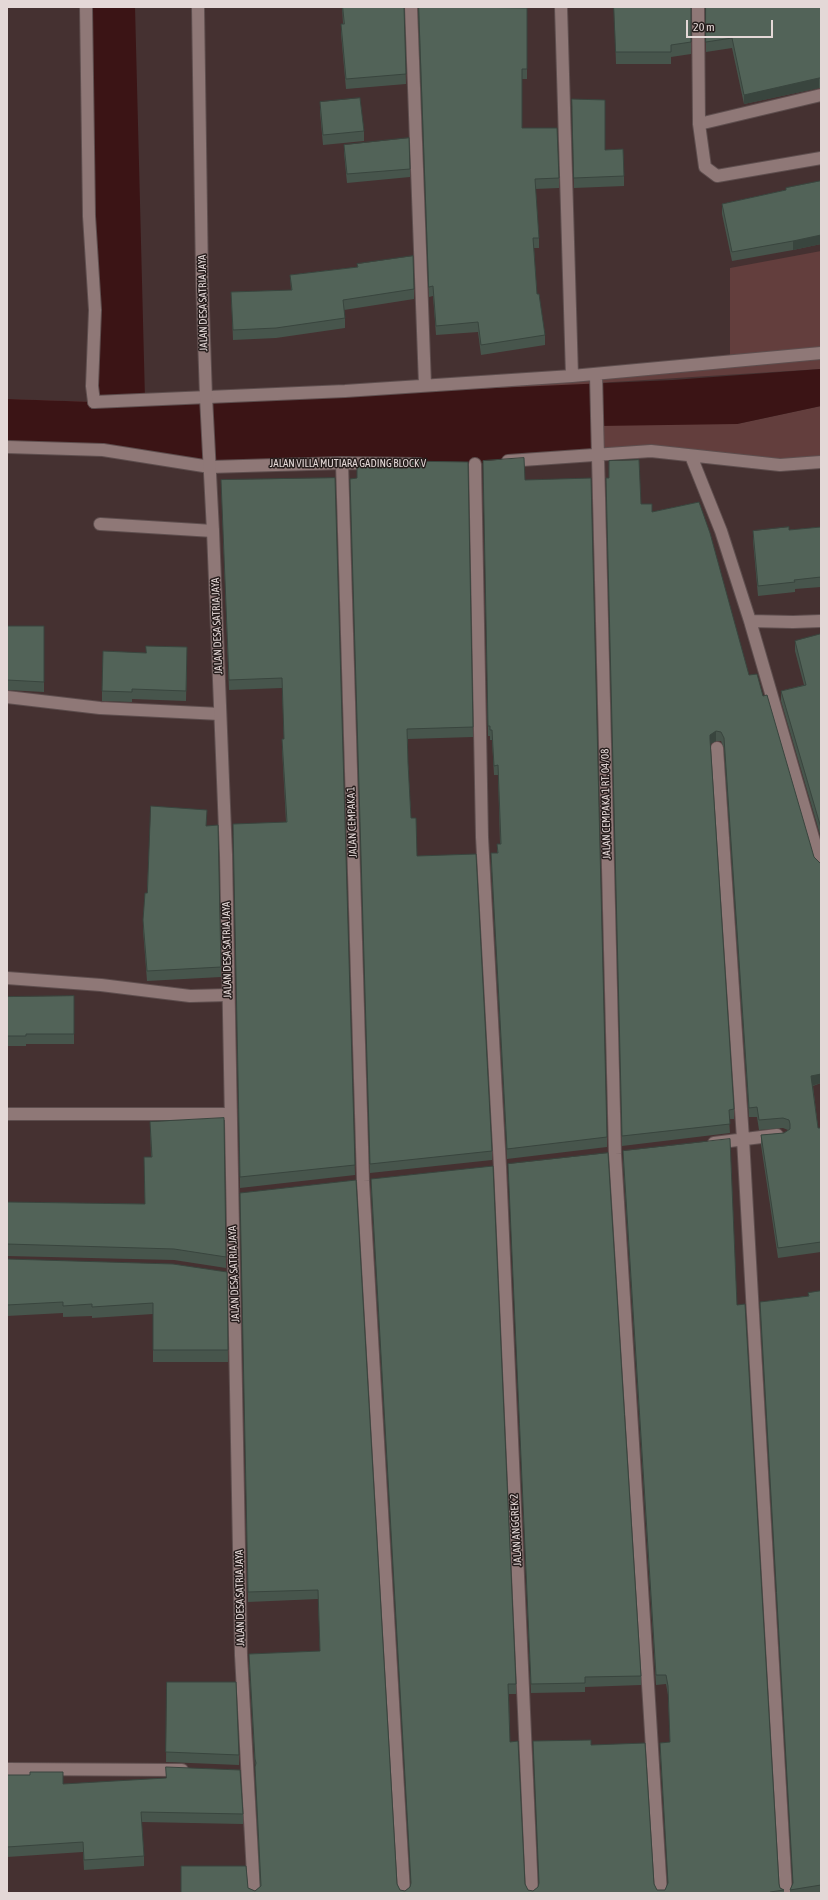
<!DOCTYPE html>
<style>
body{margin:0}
#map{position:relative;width:828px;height:1900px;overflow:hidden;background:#453131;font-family:"Asap Condensed",sans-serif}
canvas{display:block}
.frame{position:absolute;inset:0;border:8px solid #e4d8d7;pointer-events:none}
.scale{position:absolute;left:686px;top:20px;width:87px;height:18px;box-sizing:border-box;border:2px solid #e4d8d7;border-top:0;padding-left:5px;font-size:12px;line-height:14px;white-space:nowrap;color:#e4d8d7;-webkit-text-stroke:3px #251c1b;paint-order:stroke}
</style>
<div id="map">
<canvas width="828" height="1900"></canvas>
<div class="frame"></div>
<div class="scale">20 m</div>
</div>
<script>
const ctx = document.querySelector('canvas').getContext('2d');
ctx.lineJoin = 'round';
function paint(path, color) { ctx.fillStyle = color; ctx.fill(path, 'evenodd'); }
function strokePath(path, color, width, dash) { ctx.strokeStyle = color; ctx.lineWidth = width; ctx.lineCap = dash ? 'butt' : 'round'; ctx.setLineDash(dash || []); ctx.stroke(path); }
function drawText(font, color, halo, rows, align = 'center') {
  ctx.font = font + ' "Asap Condensed",sans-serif'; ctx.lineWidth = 3; ctx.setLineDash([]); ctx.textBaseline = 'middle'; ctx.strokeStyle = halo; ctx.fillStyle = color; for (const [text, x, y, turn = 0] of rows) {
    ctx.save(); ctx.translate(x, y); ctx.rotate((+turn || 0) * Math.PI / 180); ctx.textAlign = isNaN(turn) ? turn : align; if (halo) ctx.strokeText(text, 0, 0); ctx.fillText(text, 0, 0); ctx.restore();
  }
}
const green = new Path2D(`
 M821 251V369L597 383 737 424 821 406V462L691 456 597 454 475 464 342 463 103 450 7 447V399L94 402 730 362V268Z`);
const water = new Path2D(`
 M86 7H135L145 400 206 401 673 380 821 369V406L737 424 598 426 597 454 475 464 342 463 210 467 103 450 7 447V399L94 402Z`);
const service = new Path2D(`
 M86 7 89 216 95 310 92 386 94 402
 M7 447 103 450 210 467
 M100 524 213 531`);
const minor = new Path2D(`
 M411 7 425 385
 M561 7 572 376 821 353
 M698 7 699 124 705 167 717 176 821 158
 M699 124 821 95
 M596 375 615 1154 661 1893
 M94 402 345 391 572 376
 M691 456 721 531 750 621 821 865
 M508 461 651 451 780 465 821 462
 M342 463 363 1181 404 1893
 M475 464 482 837 500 1167 532 1893
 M210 467 342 463 419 464
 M750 621 793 622 821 621
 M7 697 100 708 220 714
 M717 748 743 1139 786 1893
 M7 978 101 985 190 996 228 995
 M7 1114H230
 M714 1143 777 1135
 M7 1769 182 1770`);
const tertiary = new Path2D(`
 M198 7 202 279 206 397 213 531 226 855 241 1655 254 1893`);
const wall = new Path2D(`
 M342 7H404L406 84 346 89 341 34V24H343Z
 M418 7H466L527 8V79H522V128L559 178V188L535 189 539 238V248H534L537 294 545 335V345L481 355 478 332 436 335 433 296 429 297Z
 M614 7H691V54L671 57V64H616Z
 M706 7H821V88H819L744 104 732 48 706 52Z
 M320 102 364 131V141L323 145 320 112Z
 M572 109 605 150 624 176V186L574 188Z
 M344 145 410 169V177L347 183 344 153Z
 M821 181V244L793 250 732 261 722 214V204L786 190V188Z
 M357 264 414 289V299L344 310 345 318V328L276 338 233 340 231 292 291 290 290 275 357 267Z
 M483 461 525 480 607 1137V1147L507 1159 491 863V853H497V844H500L498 775H494L492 740H490V736H488Z
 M609 461 641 504 652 512 699 502 821 1083 813 1086 818 1128H821V1252L778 1258 761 1145V1135L784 1133 788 1130 783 1128 759 1130 757 1117H749L724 748 721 741H716L710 744V746L734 1109V1119H729L730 1133 622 1146 606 488 609 478Z
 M468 462 473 737 408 739V763L411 818 417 856 492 1151V1160L370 1173 350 488 357 478V466Z
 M335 478 355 1175 240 1188 233 835 286 822 282 749V739H284L282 688 229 690 221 480Z
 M821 527V587L795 589V592L758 596 753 541V531L789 530Z
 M7 626H44V692L7 690Z
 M821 634V838L781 701V691L804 685 795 651V641Z
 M187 657 186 701 132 699V702L102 701V691Z
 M207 826 221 967V977L147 981 143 930V920L147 893Z
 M74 996V1044H26V1046H7V997Z
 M224 1118 226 1268 174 1260 7 1256V1202L145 1204 144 1157H151L150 1122Z
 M623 1151 737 1305 779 1884 780 1888 784 1890V1893H181L248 1888 255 1891 260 1887 255 1770 249 1663V1654L320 1651 318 1599 248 1602 240 1193 397 1884 400 1890 405 1891 410 1887 411 1885 371 1189V1179L516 1684V1694H509L510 1742 525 1884 528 1890 533 1891 538 1887 539 1884 533 1741 591 1745 654 1884 657 1890H665L668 1884 660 1752V1743L670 1742 668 1695 666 1684 656 1685 623 1161Z
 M508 1164 641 1676V1685L585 1687V1692L531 1693Z
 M7 1259 227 1272 228 1362H153V1314L92 1318V1316L63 1317V1313L7 1316Z
 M821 1291V1893H790V1890L793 1884 760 1311V1302L808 1296V1293Z
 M167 1682 239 1755V1765L166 1762Z
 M7 1775 243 1814V1824L141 1822 144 1856V1866L84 1870 83 1852 7 1857Z`);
const shadedWall = new Path2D(`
 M819 78V88L744 104V95Z
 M821 235V244L793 250V241Z
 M7 680H8V690H7Z
 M716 731V741L710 744V748V735Z
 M821 1074V1083L811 1086V1076Z`);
const building = new Path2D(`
 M343 7H404L406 74 346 79 341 24H344Z
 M419 7H466L527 8V69H522V128H557L559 178 535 179 539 238H533L537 294H539L545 335 481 345 478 322 436 326 433 286 429 287Z
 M614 7H691V42L671 45V52H616Z
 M706 7H821V78H819L744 95 732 38 706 42Z
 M360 98 364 131 323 135 320 102Z
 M572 99 605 100V150L623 149 624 176 574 178Z
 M409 138 410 169 347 174 344 145Z
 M821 181V235L793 241 732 252 722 204 786 190V188Z
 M413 256 414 289 343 300 345 318 276 328 233 330 231 292 292 290 290 275 358 267 357 264Z
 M524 458 525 480 591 478 607 1137 507 1149 491 853H498L497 844H501L498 765 494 766 492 730H490V726H488L483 461Z
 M639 460 641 504H652V512L699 502 710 533 749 675 757 674 763 696 767 695 814 857 820 863 821 862V1074L811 1076 818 1128H821V1242L778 1248 761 1135 784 1133 790 1129V1124L789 1120 783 1118 759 1120 757 1107 749 1108 724 738 721 732 716 731 710 735V739L734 1109 729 1110 730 1124 622 1136 606 478H609V461Z
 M403 461 468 462 473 727 407 729 408 763 411 818H416L417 856 476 854 492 1151 370 1164 350 479 357 478V466L403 465Z
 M335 478 355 1165 240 1177 233 824 287 822 282 739H284L282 678 229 680 221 480Z
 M789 527V530L821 527V577L794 580 795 582 758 586 753 531Z
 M7 626H44V682L7 680Z
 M821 634V828L781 691 806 685 795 641Z
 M146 646 187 647 186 691 132 689V692L102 691 103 651 146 653Z
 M151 806 207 810 206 826 218 825 221 967 147 971 143 920 145 893H147Z
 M74 996V1034H26V1036H7V997Z
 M224 1118 226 1257 174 1249 7 1244V1202L145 1204 144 1157H152L150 1122Z
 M730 1139 737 1305 745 1304 779 1884 780 1888 784 1890 770 1892V1893H181V1866H246L248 1888 255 1891 261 1886 255 1767 256 1763 255 1759 249 1654 320 1651 318 1590 248 1592 240 1193 356 1180 397 1884 400 1890 405 1891 410 1887 411 1883 371 1179 493 1166 516 1684H508L510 1742 518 1741 525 1884 528 1890 533 1891 538 1887 539 1883 533 1741 591 1740V1745L645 1743 654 1884 657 1890H665L668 1883 660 1743 670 1742 668 1686 666 1675H656L623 1151Z
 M608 1153 641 1676 585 1677V1683L531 1684 508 1164Z
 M7 1259 173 1264 227 1272 228 1350H153V1303L92 1307V1304L63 1306V1302L7 1305Z
 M821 1291V1885L790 1890 793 1883 760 1302 809 1296 808 1293Z
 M167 1682H236L239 1755 166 1752Z
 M166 1767 240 1770 243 1814 141 1812 144 1856 84 1860 83 1842 7 1847V1775H30V1772H63V1784L166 1778Z`);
const streetNames = [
 ["JALAN DESA SATRIA JAYA",203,303,-91],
 ["JALAN VILLA MUTIARA GADING BLOCK V",348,464],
 ["JALAN DESA SATRIA JAYA",217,626,-92],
 ["JALAN CEMPAKA 1 RT. 04/08",606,804,-91],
 ["JALAN CEMPAKA 1",352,822,-92],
 ["JALAN DESA SATRIA JAYA",227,950,-91],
 ["JALAN DESA SATRIA JAYA",234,1274,-92],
 ["JALAN ANGGREK 2",516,1530,-93],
 ["JALAN DESA SATRIA JAYA",240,1598,-91]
];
paint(green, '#633e3d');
paint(water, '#3b1415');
strokePath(service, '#5e4e4e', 14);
strokePath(minor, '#5e4e4e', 14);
strokePath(tertiary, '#5e4e4e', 14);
strokePath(service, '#8f7877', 12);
strokePath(minor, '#8f7877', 12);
strokePath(tertiary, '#8f7877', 12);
paint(wall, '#47554c');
paint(shadedWall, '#39453e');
paint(building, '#526358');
strokePath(building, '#39453e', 1);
drawText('11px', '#e4d8d7', '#251c1b', streetNames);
</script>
